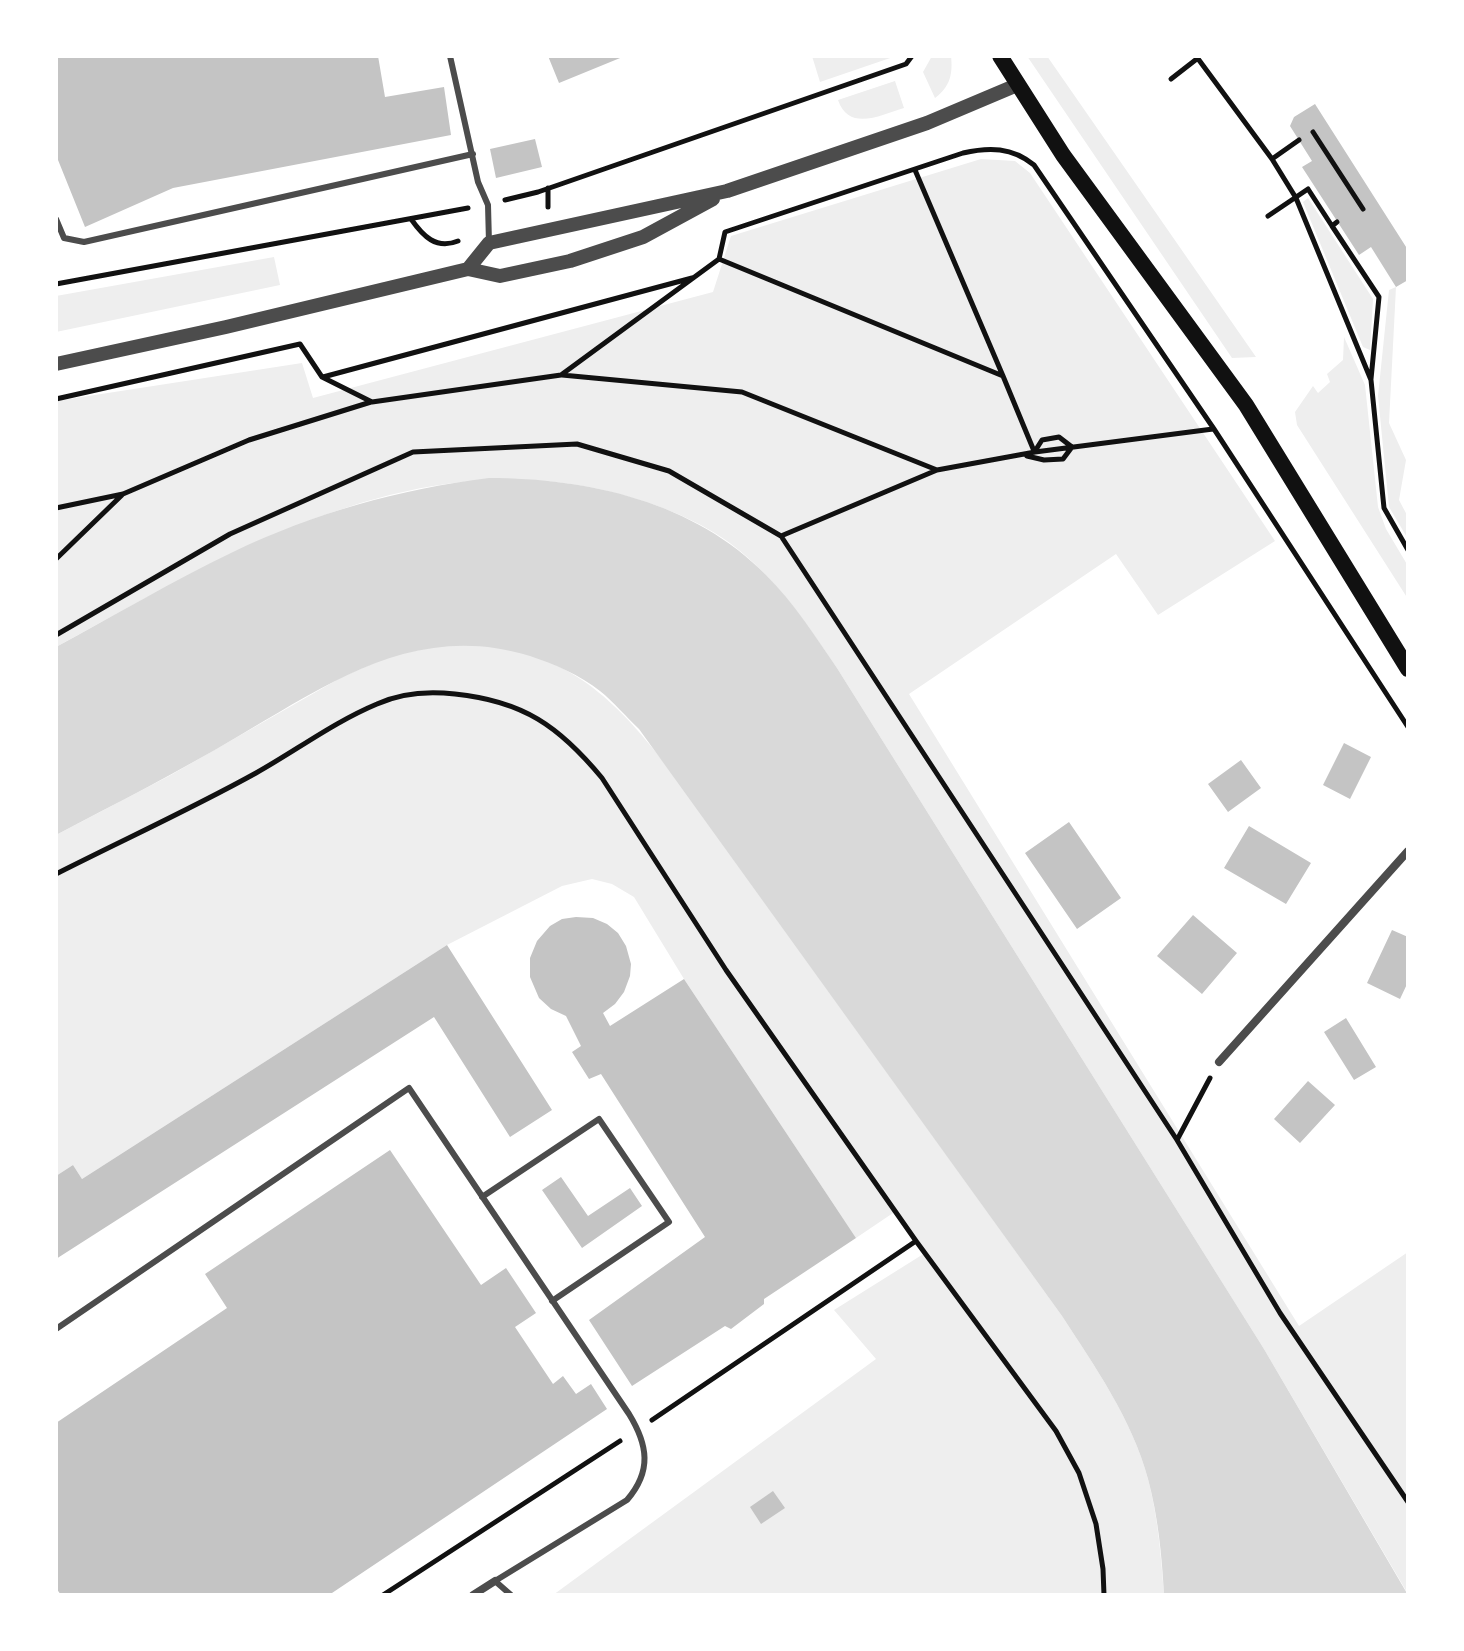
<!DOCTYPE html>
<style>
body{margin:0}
#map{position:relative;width:1464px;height:1651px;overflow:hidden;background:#fff;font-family:"Crimson Pro",serif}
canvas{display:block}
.frame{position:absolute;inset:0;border:58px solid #fff;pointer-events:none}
</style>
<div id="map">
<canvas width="1464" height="1651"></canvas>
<div class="frame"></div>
</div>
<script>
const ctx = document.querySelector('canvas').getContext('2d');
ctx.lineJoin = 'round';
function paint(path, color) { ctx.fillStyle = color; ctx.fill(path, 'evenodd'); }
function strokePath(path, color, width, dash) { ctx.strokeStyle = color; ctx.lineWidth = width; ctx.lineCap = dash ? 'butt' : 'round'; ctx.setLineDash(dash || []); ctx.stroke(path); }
const green = new Path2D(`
 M812 56H896L820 82Z
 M932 56H951C953 74 950 87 935 98L923 72Z
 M1027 56H1047L1256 357 1232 358Z
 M895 81 904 108C881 115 849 132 838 100Z
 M981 159 1015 161 1030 173 1275 541 1158 615 1116 554 909 694 1299 1326 1408 1252V1594L1264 1349 837 668C808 626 780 584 740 551 709 525 666 507 626 496 420 436 231 552 56 647V401L302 363 313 398 713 292 731 236Z
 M1308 198 1373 299 1370 350 1363 347 1303 202Z
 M274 257 280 285 56 332V296Z
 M1396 287 1389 423 1406 460 1399 500 1408 517V539L1389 507 1378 396 1389 290Z
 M1344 337 1365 385 1378 507 1386 529 1408 566V599L1297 425 1295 412 1313 386 1318 393 1330 382 1327 374 1343 360Z
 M444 645C462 645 482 643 499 646 581 662 625 711 673 774L1062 1316C1095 1367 1132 1419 1148 1479 1158 1517 1161 1556 1164 1595H553L876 1359 834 1310 925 1253 896 1211 856 1238 684 979 634 897 612 884 592 879 562 886 447 945 82 1179 73 1165 56 1176V835L169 776 342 677 390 656Z`);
const water = new Path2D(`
 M489 478C588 478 695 502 766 575 794 603 815 636 837 668L1264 1349 1408 1595H1164C1162 1556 1158 1516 1148 1479 1132 1419 1095 1367 1062 1316L639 729C626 717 614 702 600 691 580 675 554 664 530 656 417 621 331 682 237 737 178 772 117 803 56 835V647C115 615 173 581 233 552 314 513 400 489 489 478Z`);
const building = new Path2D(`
 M56 56H378L385 97 444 87 451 135 173 188 85 227 56 155Z
 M548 56H625L559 83Z
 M1315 104 1408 250V280L1396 287 1371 247 1359 255 1302 167 1312 161 1290 126 1294 117Z
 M535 139 542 167 496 178 490 149Z
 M1344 743 1371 757 1350 799 1323 785Z
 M1241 760 1261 788 1228 812 1208 784Z
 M1069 822 1121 898 1077 929 1025 853Z
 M1249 826 1311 863 1286 904 1224 868Z
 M1193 915 1237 953 1202 994 1157 956Z
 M576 917 593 918 607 924 618 933 626 946 631 964 630 976 624 992 615 1004 603 1013 610 1026 684 979 856 1238 764 1299V1304L731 1329 725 1326 632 1386 589 1320 705 1237 601 1074 589 1079 572 1052 581 1046 566 1016 551 1009 539 998 530 977V958L537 941 550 926 562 919Z
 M1392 930 1408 937V982L1400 999 1367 983Z
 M447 945 552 1110 510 1137 434 1017 56 1259V1176L73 1165 82 1179Z
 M1346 1018 1376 1067 1354 1080 1324 1032Z
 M1308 1081 1335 1105 1300 1143 1274 1119Z
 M390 1150 481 1285 506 1268 536 1313 515 1327 553 1384 563 1376 576 1394 591 1384 607 1409 329 1595H61L56 1588V1423L227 1308 205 1274Z
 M561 1177 588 1216 630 1188 642 1206 582 1248 542 1190Z
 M773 1491 785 1508 761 1524 750 1507Z`);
const path = new Path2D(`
 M1196 56 1272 159 1296 198 1371 380 1384 508 1408 550
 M1171 79 1198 58
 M1313 132 1363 209
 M1272 159 1299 140
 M548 188V207
 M505 200 538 192 906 64 912 56
 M1268 216 1308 189 1332 226 1337 222
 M411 219C423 236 436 250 458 241
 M1332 226 1379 297 1371 379
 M719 259 1003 376 915 170
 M56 284 468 208
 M562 375 742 392 937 470 1035 452 1213 429
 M1003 376 1034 451
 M323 377 692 278
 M56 399 300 344 322 377 372 402 561 375 719 259 725 232 963 153C989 147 1012 147 1034 165L1214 429 1408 727
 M1027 456 1044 460 1063 459 1072 447 1059 437 1042 440 1035 451
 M56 508 123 494 249 440 371 402
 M781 536 937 470
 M56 559 122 495
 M56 635 230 534 413 452 577 444 669 471 781 536 1177 1140
 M56 874C123 840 191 809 256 773 297 750 334 722 377 704 401 693 429 691 455 694 523 701 559 726 602 778L726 970 916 1241 1056 1431 1079 1473 1096 1524 1103 1569 1104 1595
 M1210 1078 1177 1140 1280 1313 1408 1502
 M652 1420 916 1241
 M383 1595 620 1441`);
const service = new Path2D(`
 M450 56 478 182 488 205 489 243
 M56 219 64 238 84 242 473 154
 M482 1197 599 1119 669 1222 552 1301
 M56 1329 409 1088 629 1414C648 1445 652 1471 627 1500L495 1581 511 1595`);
const minor = new Path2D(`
 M1219 1062 1408 851
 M473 1595 495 1581`);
const tertiary = new Path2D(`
 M468 269 500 276 570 261 643 237 713 199
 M56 364 226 327 468 269 489 243 727 191 927 123 1017 85`);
const secondary = new Path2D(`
 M1000 56 1063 155 1246 405 1408 669`);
paint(green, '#eee');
paint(water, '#d9d9d9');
paint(building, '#c4c4c4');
strokePath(path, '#111', 5);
strokePath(service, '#4c4c4c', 6);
strokePath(minor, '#4c4c4c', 8);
strokePath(tertiary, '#4c4c4c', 14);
strokePath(secondary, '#111', 16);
</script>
